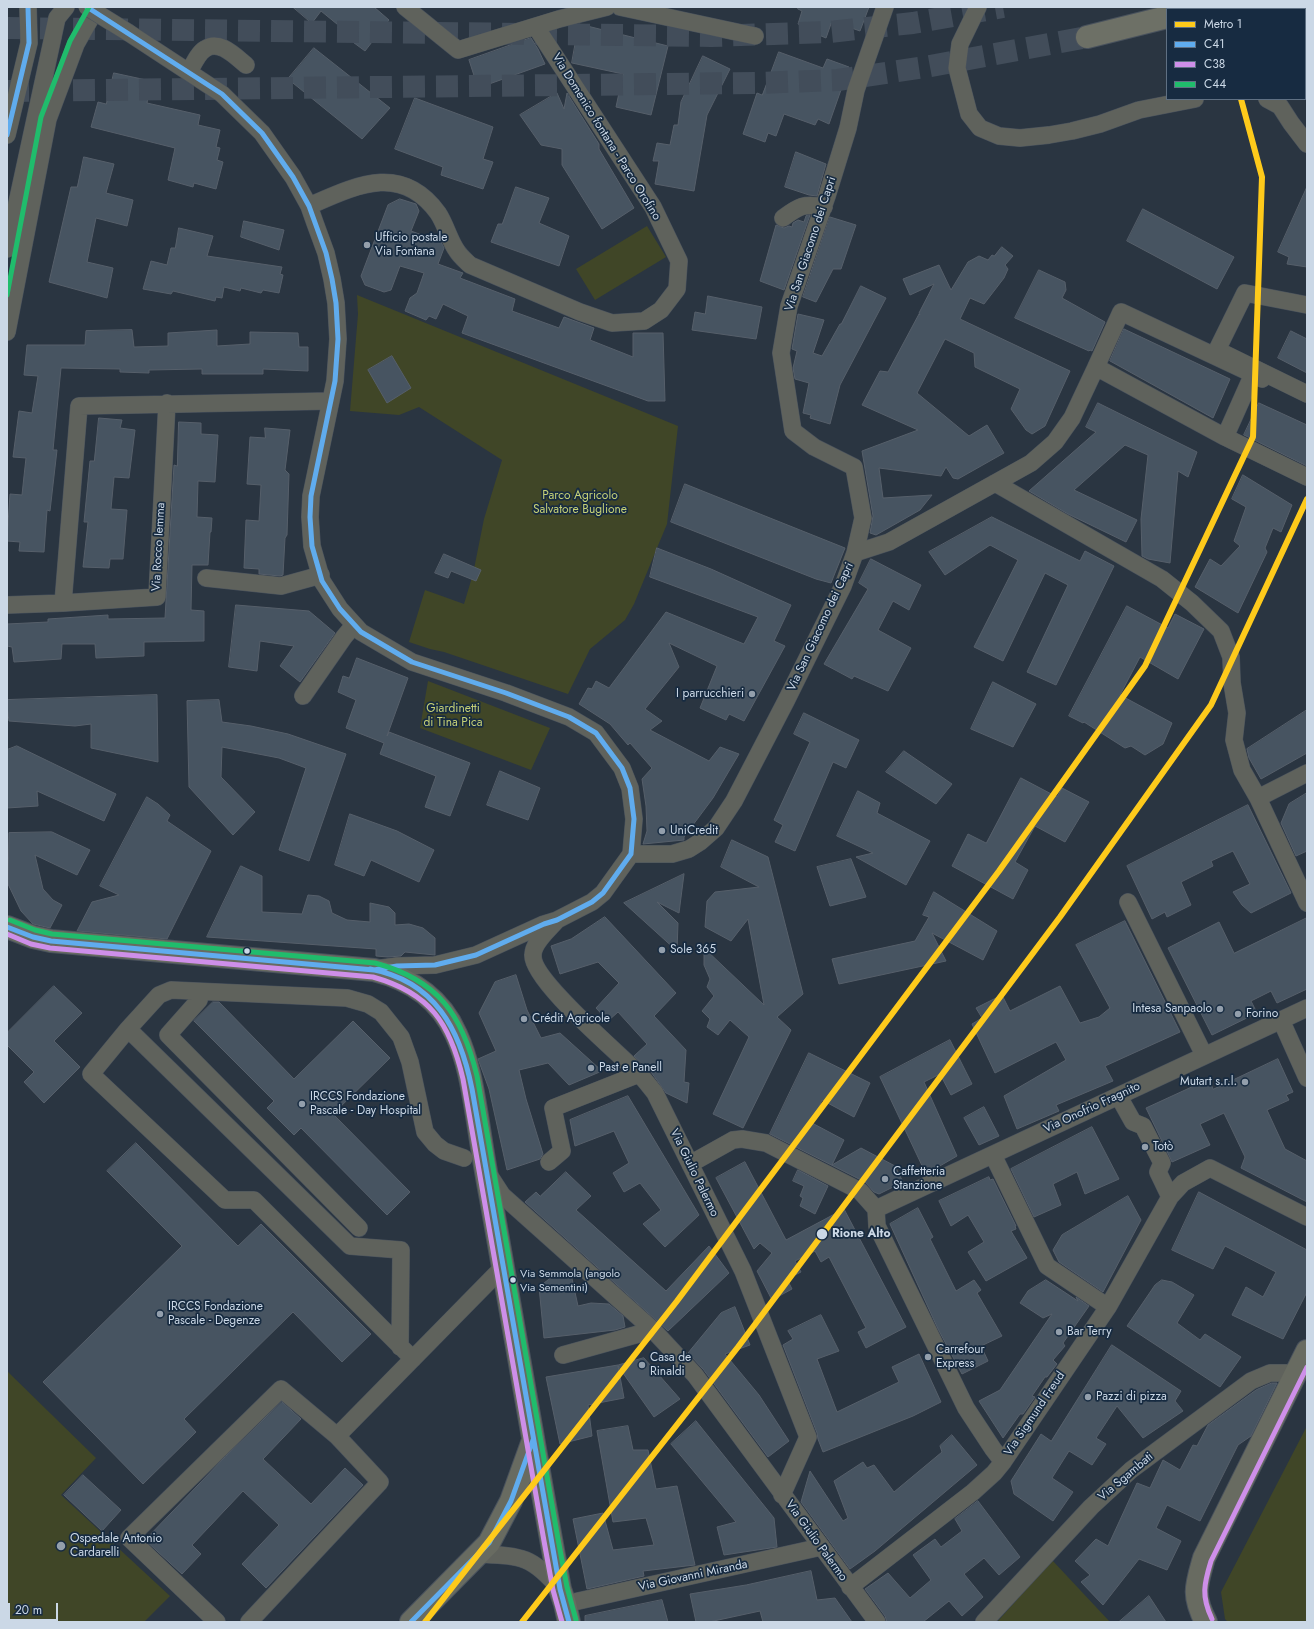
<!DOCTYPE html>
<meta charset="utf-8">
<style>
body{margin:0}
#map{position:relative;width:1314px;height:1629px;overflow:hidden;background:#2a3541;font-family:Jost,sans-serif}
canvas{display:block}
.frame{position:absolute;inset:0;border:8px solid #cbd8e6;pointer-events:none}
.legend{position:absolute;left:1166px;top:8px;width:140px;height:92px;box-sizing:border-box;background:#172b41;border:1px solid #5f7083;margin:0;padding:5px 7px;list-style:none;font-size:12px;color:#cbd8e6}
.legend li{display:flex;align-items:center;gap:8px;height:20px}
.legend b{width:20px;border:1px solid #5f7083}
.scale{position:absolute;left:8px;top:1603px;width:50px;height:18px;box-sizing:border-box;border:2px solid #cbd8e6;border-top:0;padding-left:5px;font-size:12px;line-height:14px;white-space:nowrap;color:#cbd8e6;-webkit-text-stroke:3px #172b41;paint-order:stroke}
</style>
<div id="map">
<canvas width="1314" height="1629"></canvas>
<div class="frame"></div>
<ul class="legend">
<li><b style="height:5px;background:#feca1b"></b>Metro 1</li>
<li><b style="height:5px;background:#60acee"></b>C41</li>
<li><b style="height:5px;background:#ce8fe9"></b>C38</li>
<li><b style="height:5px;background:#20bc6c"></b>C44</li>
</ul>
<div class="scale">20 m</div>
</div>
<script>
const ctx = document.querySelector('canvas').getContext('2d');
ctx.lineJoin = 'round';
function paint(path, color) { ctx.fillStyle = color; ctx.fill(path, 'evenodd'); }
function strokePath(path, color, width, dash) { ctx.strokeStyle = color; ctx.lineWidth = width; ctx.lineCap = dash ? 'butt' : 'round'; ctx.setLineDash(dash || []); ctx.stroke(path); }
function drawText(font, color, halo, rows, align = 'center') {
  ctx.font = font + ' Jost,sans-serif'; ctx.lineWidth = 3.5; ctx.setLineDash([]); ctx.textBaseline = 'middle'; ctx.strokeStyle = halo; ctx.fillStyle = color; for (const [text, x, y, turn = 0] of rows) {
    ctx.save(); ctx.translate(x, y); ctx.rotate((+turn || 0) * Math.PI / 180); ctx.textAlign = isNaN(turn) ? turn : align; if (halo) ctx.strokeText(text, 0, 0); ctx.fillText(text, 0, 0); ctx.restore();
  }
}
const green = new Path2D(`
 M647 226 666 257 595 300 576 269Z
 M357 295 678 426 667 524 657 548 634 604 625 620 590 649 568 694 444 652 430 649 409 642 425 590 464 604 473 574 484 519 502 460 419 407 399 415 350 411 358 314Z
 M428 681 550 728 531 770 420 728Z
 M7 1371 96 1458 61 1495 170 1596 144 1622H7Z
 M1307 1426V1622H1228L1225 1619 1221 1592Z
 M1052 1560 1110 1622H997Z`);
const building = new Path2D(`
 M293 7H374L389 20 365 51 342 34 343 29 321 11 312 23Z
 M798 7H869L860 31 832 21 826 38 802 28 803 26 798 24 802 11 798 9Z
 M579 24 668 46 651 115 616 107 623 74 572 63Z
 M531 38 538 49 545 64 478 88 469 60Z
 M314 48 390 108 362 139 288 79Z
 M779 52 823 68 827 59 849 67 829 124 818 119 815 125 784 114 776 136 768 133 765 142 743 134 757 93 762 95Z
 M703 56 730 69 707 115 694 191 655 184 659 161H653L657 143 670 145 674 125H678L681 102Z
 M114 73 151 81 147 103 200 115 198 125 220 130 216 147 220 148 217 160 223 162 216 189 194 183 193 187 168 180 175 148 91 127 98 102 106 104Z
 M557 93 564 109 567 93 599 144V149L634 208 602 229 562 165V149L541 145 520 115Z
 M415 98 493 127 483 159 493 162 483 189 441 175 443 167 395 149Z
 M796 152 826 164 817 196 809 195 785 187Z
 M84 157 114 164 106 193 133 200 127 226 96 218 87 262 113 268 107 298 49 282 71 187H77Z
 M516 187 549 198 539 223 569 236 559 266 491 242 498 224H502Z
 M1307 187V267L1287 264 1289 257 1278 252Z
 M400 199 416 204 419 211 411 231 441 242 444 248 438 264 463 273 460 278 515 299 512 311 559 328 564 317 594 328 590 340 633 357V333H663L665 401H648L462 333 468 316 443 304 436 319 429 316 426 320 405 311 410 298 417 293 424 273 400 266 391 290 384 292 365 285 361 276 388 205Z
 M1143 209 1234 257 1217 289 1127 241Z
 M810 215 784 290 760 281 776 225 784 228 789 226 792 227 793 223 798 220 804 222 806 216Z
 M830 217 856 225 841 269H833L816 302 803 297Z
 M244 221 284 230 279 250 241 237Z
 M179 228 213 236 207 256 282 267 280 274 283 275 279 293 263 290 261 293 241 288 240 291 224 287 222 298 216 297 215 301 173 291 171 294 143 289 151 261 167 265 171 248H175Z
 M1002 247 1013 256 1005 265 1008 269 1004 278 984 304 970 298 960 319 1070 371 1045 426 1032 434 1026 430 1011 409 1020 389 975 367 974 353 945 339 917 393 969 436 987 425 1004 453 958 479 953 478 946 467 941 476 879 468 883 498 932 495 920 510 876 535 870 533 873 516 862 451 918 430 862 405 880 371 888 372 919 314 920 315 919 313 934 284 910 295 903 279 939 265 951 290 968 262 979 256 988 260 992 255 994 256Z
 M1039 270 1065 282 1066 290 1062 298 1105 322 1092 351 1090 350 1089 351 1015 318Z
 M861 286 886 298 840 385 830 424 810 418 811 415 803 413 809 383 795 379 793 368 797 351 792 349 798 314 824 320 813 353 822 356 840 324H841Z
 M708 296 762 307 756 339 692 330 695 312 705 314Z
 M1124 329 1230 379 1213 418 1110 361Z
 M132 330 134 347 168 346V333L217 330V346L250 344V332L298 333 299 347H308V371L263 369V374H202V369L149 370V373L120 372V369L61 368 53 450H57L50 511 47 510 44 552 19 551 20 542 7 541V539L10 494 22 495 24 476 26 458 13 457 19 411 32 413 38 376 24 375 27 345H85L86 331Z
 M1291 331 1307 339V373L1278 358Z
 M392 356 411 388 387 403 368 370Z
 M1098 403 1197 452 1188 477 1178 471 1170 563 1148 559 1142 556 1141 519 1148 455 1125 445 1074 490 1137 520 1126 542 1068 514 1029 491 1096 432 1086 427Z
 M1259 403 1307 425V466L1244 435Z
 M99 418 122 420 120 428 135 430 129 478 114 477 111 509 127 510 123 559H110L109 568 83 567 88 522H84L90 461H94Z
 M179 422 201 423V434L218 435 215 482 198 481 197 517 212 518 211 532H210L208 565H192L191 610 204 611V641L144 642V656L96 658 95 644H62L61 659 14 662 12 647 7 646V624L48 622V619L108 615V619L165 618 174 465 177 466Z
 M265 428 290 430 285 470 289 474 287 535 285 538 283 575 280 576 259 574V569L244 568 246 520 259 521 261 485 247 484 250 437 265 438Z
 M1243 475 1292 505 1281 532 1273 528 1265 548 1267 552 1238 613 1195 587 1210 559 1221 566 1240 546 1234 541 1246 507 1232 499Z
 M685 484 845 548 831 583 816 579 671 522Z
 M992 517 1080 561 1085 551 1114 566 1056 685 1027 672 1068 585 1045 573 1003 661 974 647 1018 560 990 545 945 575 929 552Z
 M657 548 711 569 791 605 774 641 785 646 744 721 729 714 726 720 700 708 717 666 669 643 679 667 645 709 662 721 650 730 709 761 720 747 739 754 713 798 684 837V840L643 844 647 831 646 806 642 779 652 768 630 743 628 745 610 724 579 704 588 688 592 689 596 681 609 688 666 612 744 644 758 617 650 577Z
 M444 554 481 570 476 581 451 571 448 578 435 573Z
 M871 559 921 585 909 610 893 601 878 630 911 648 888 691 854 676 852 679 824 664 868 589 859 583Z
 M236 605 309 611 335 633 300 682 280 666 294 646 260 641 257 671 229 667Z
 M1127 606 1168 628 1175 614 1204 629 1178 679 1140 657 1120 695 1172 723 1163 744 1145 755 1131 746 1125 748 1084 722 1083 723 1069 716Z
 M357 658 408 678 387 736 389 732 470 763 450 816 425 807 436 776 380 754 384 743 346 728 356 700 338 692 343 676 349 678Z
 M993 682 1036 704 1013 747 971 729Z
 M157 695 158 762 91 748V724L75 726 9 721 7 707V700Z
 M219 700 222 722 251 726 288 734 346 754 309 861 279 850 306 768 279 758 222 747 221 777 255 812 233 835 189 787 187 701Z
 M1307 710V753L1261 779 1249 758 1247 749Z
 M804 713 859 740 846 768 833 762 795 851 775 842 783 825 774 820 810 742 794 734Z
 M17 746 116 794 104 821 37 791 38 806 7 808V750Z
 M904 751 952 784 936 804 886 772Z
 M500 771 540 788 528 820 487 805Z
 M1021 778 1057 797 1062 788 1089 802 1065 842 1035 826 1015 862 1028 870 1013 899 952 866 968 834 986 843Z
 M858 791 880 803 877 813 930 841 906 885 856 857 873 853 837 836Z
 M1307 793V851L1296 856 1281 823 1289 804Z
 M147 797 158 804 170 815 167 821 211 851 167 939 77 931 92 902 119 895 100 886Z
 M1248 805 1291 893 1251 913 1242 905 1233 892 1250 884 1233 851 1211 861 1213 866 1181 882 1191 905 1167 917 1165 912 1152 919 1127 866Z
 M350 814 397 831 434 850 419 882 371 860 364 876 335 865Z
 M52 832 90 850 77 875 35 855 43 889 53 900 62 905 50 928 33 924 21 911 8 884 9 833Z
 M732 840 768 857 803 994 777 1017 791 1030 743 1128 713 1114 749 1037 730 1020 718 1035 707 1027 710 1019 702 1011 714 996 707 987 710 979 704 965V948L764 1005 748 919 731 941 705 927 707 901 715 892 759 887 721 867Z
 M851 859 866 897 830 906 817 867Z
 M241 866 262 876V912L302 914 308 895 319 896 329 901 332 913 347 920 370 922V903L389 907 395 913V925L409 924 423 928 435 938V955L405 952 401 956 388 957 376 956V949L207 937Z
 M684 874 679 913 657 902 678 923 677 951 624 903Z
 M934 892 997 931 983 960 932 933 946 961 839 984 832 959 915 941 929 917 923 915Z
 M605 917 676 993 654 1016 686 1050 684 1082 689 1083 687 1103 666 1093 651 1072 634 1056 647 1044 618 1012 608 1021 596 1008 619 983 598 962 560 974 551 946 571 939Z
 M1307 918V989L1277 1003 1271 991 1251 1001 1257 1013 1212 1035 1168 948 1219 922 1234 953Z
 M1125 921 1180 1032 1105 1066 1113 1081 1056 1105 1059 1111 1017 1129 1004 1096 1066 1060 1056 1042 995 1073 972 1024 982 1018 976 1008 1002 995 1010 1011 1060 986 1080 1023 1099 1017 1110 1008 1076 945Z
 M516 975 527 1010 541 1038 560 1033 602 1071 569 1085 548 1063 519 1070 526 1099 543 1154 540 1159 507 1170 489 1089 478 1059 496 1051 479 1013 495 982Z
 M54 986 82 1013 54 1041 80 1067 44 1103 24 1082 34 1072 7 1045V1033Z
 M213 1002H219L294 1079 353 1021 390 1058 333 1114 410 1192 387 1215 301 1128 294 1135 267 1108 274 1101 194 1021Z
 M950 1040 972 1084 951 1095 940 1074 924 1082 957 1156 926 1174 880 1077Z
 M809 1053 870 1083 854 1117 822 1100 812 1123 844 1140 832 1165 861 1148 895 1166 903 1182 879 1194 874 1192 865 1182 770 1134Z
 M1278 1059 1293 1092 1286 1095 1289 1100 1267 1110 1285 1149 1307 1161V1202L1241 1168 1245 1157 1224 1113 1200 1124 1210 1145 1172 1162 1146 1108 1209 1079 1213 1089Z
 M628 1096 699 1215 665 1247 643 1224 661 1210 640 1183 624 1192 613 1173 629 1163 614 1131 575 1146 570 1120Z
 M984 1107 999 1136 979 1145 964 1118Z
 M1092 1127 1119 1179 1085 1194 1077 1172 1053 1184 1061 1205 1034 1217 1011 1169Z
 M136 1143 238 1246 261 1224 371 1334 342 1362 293 1312 184 1419 196 1432 143 1484 43 1382 182 1246 107 1171Z
 M745 1162 786 1240 844 1209 906 1327 866 1348 858 1332 866 1328 829 1257 821 1262 815 1251 795 1261 801 1272 787 1279 792 1289 772 1300 757 1271 772 1253 760 1243 754 1249 716 1178Z
 M798 1170 828 1186 815 1214 800 1206 803 1198 800 1196 804 1186 793 1181Z
 M566 1172 591 1196 576 1210 666 1291 709 1246 729 1273 668 1331 525 1202 536 1192 540 1196Z
 M989 1177 990 1180 993 1179 1016 1226H1015L1016 1229 1011 1231 1027 1258 986 1281 968 1252 984 1242 968 1215 951 1226 939 1201Z
 M1199 1192 1307 1250V1292L1283 1339 1232 1315 1246 1287 1263 1297 1276 1272 1225 1246 1213 1269 1172 1250Z
 M1128 1196 1141 1220 1103 1292 1059 1262 1053 1250 1062 1235Z
 M918 1208 933 1237 930 1239 956 1291 974 1280 981 1290 977 1293 1002 1336 981 1346 988 1361 962 1374 938 1329 890 1224Z
 M571 1274 578 1306 591 1303 609 1304 623 1316 625 1327 615 1330 544 1338 539 1287 553 1276Z
 M1046 1280 1078 1301 1076 1297 1089 1306 1063 1343 1065 1346 1053 1360 1057 1364 1047 1377H1045L1032 1396 1035 1397 1023 1414H1020L1003 1438 979 1401 1000 1390 1052 1314 1043 1318 1020 1303 1028 1291Z
 M1162 1280 1172 1282 1194 1295 1177 1323 1200 1340 1205 1334 1241 1357 1220 1387 1127 1326 1155 1285Z
 M735 1307 750 1345 725 1354 759 1395 789 1441 768 1457 703 1369 688 1353 721 1313Z
 M821 1315 839 1351 817 1359 837 1412 899 1382 892 1367 919 1354 941 1402 913 1416 823 1452 818 1439 817 1433 783 1345 793 1339 788 1331Z
 M1112 1345 1181 1391 1175 1401 1183 1411 1143 1438 1117 1406 1096 1438 1106 1444 1092 1465 1069 1451 1052 1478 1073 1492 1053 1521 1014 1494 1011 1481 1041 1434 1051 1441Z
 M644 1358 680 1399 654 1417 618 1366 624 1398 588 1405 592 1436 560 1444 546 1377 618 1365Z
 M1272 1383H1277L1251 1436 1238 1445 1200 1521 1167 1505 1156 1528 1181 1541 1167 1570 1139 1559 1103 1605 1081 1582 1090 1575 1075 1561 1096 1539 1108 1546 1137 1483 1150 1488 1163 1460 1180 1470 1193 1445 1197 1446 1208 1425 1256 1390Z
 M282 1402 301 1419 263 1459 311 1504 345 1468 363 1485 266 1588 242 1564 279 1525 243 1491 192 1545 201 1554 182 1574 145 1540 225 1457Z
 M696 1421 774 1518 777 1547 724 1555 717 1527 736 1522 671 1444Z
 M628 1426 633 1450H648L656 1489 677 1486 695 1565 643 1571 644 1576 587 1589 573 1519 603 1513 613 1550 654 1545 646 1518 613 1522 597 1431Z
 M952 1435 977 1465 875 1551 850 1569 801 1502 810 1471 843 1521 848 1518 834 1481 863 1462 867 1468 874 1465 894 1492 942 1452 940 1446Z
 M83 1475 121 1510 102 1531 64 1495Z
 M978 1501 1020 1557 999 1575 984 1558 964 1574 983 1597 962 1616 949 1601 923 1622H887L885 1616 865 1589 888 1573 910 1598 931 1580 913 1555 935 1539 941 1547 962 1531 955 1519Z
 M811 1571 817 1600 835 1598 852 1622H763L760 1611 709 1622H696L690 1594 746 1585Z
 M1149 1596 1166 1622H1119Z
 M662 1600 668 1622H585V1616Z`);
const highwayTunnel = new Path2D(`
 M7 28 711 36 830 32 913 23 1003 7
 M7 91 756 83 838 80 925 67 1087 37`);
const minor = new Path2D(`
 M405 7 458 50 559 19 607 7
 M620 7 755 36
 M978 7 960 44 957 68 969 114 980 128 999 136 1020 138 1049 135 1072 131 1100 124 1139 110 1195 99
 M129 33 222 94 262 133 293 177 309 206 315 223 326 253 332 279 336 303 338 339 335 381 311 496 310 517 312 546 322 581 340 609 361 632 412 662 506 693 569 717 596 733 622 768 630 788 634 819 631 854 603 893 592 902 557 920 544 924 476 955 435 965 397 966 376 969
 M189 72C193 65 198 53 205 49 219 39 235 56 246 65
 M1305 89 1307 88
 M1267 99 1280 106 1291 123 1307 144
 M7 135 29 43 28 7
 M309 206C355 186 401 162 438 213 446 225 449 240 457 251 460 256 466 261 470 265L580 312 612 323 644 321 661 310 677 289 679 261 653 207 536 27
 M783 218C799 206 804 203 824 207
 M7 249 57 18 66 7
 M1307 305 1245 293 1217 350 1307 394
 M7 332 48 119 76 44 97 7
 M1253 374 1121 312 1096 367 1225 437 1307 477
 M1225 437 1253 374 1262 379
 M995 483 1162 579 1192 603 1221 631 1231 657 1232 683 1237 713 1234 740 1242 770 1258 798
 M855 553 889 542 1031 463 1055 442 1072 418 1096 367
 M206 578 281 586 321 575
 M63 603 157 597 167 403
 M7 605 63 603 79 406 331 401
 M303 696 344 637 354 625
 M1307 773 1258 798 1307 903
 M631 854H672L689 849 700 842 716 828 734 801 786 701 843 586 855 553 863 518 854 467 814 447 793 431 781 353 789 306 827 196 848 128 856 90 885 7
 M1128 902 1204 1055
 M557 920C549 930 533 942 533 955 531 980 619 1053 639 1074 645 1080 650 1087 655 1093L743 1271 808 1437 782 1495
 M201 992 199 1000 168 1035 359 1228
 M1281 1020 1307 1078
 M128 1029 91 1074 225 1200H254L413 1359
 M1119 1097 1133 1122 1143 1126 1162 1163 1158 1172 1170 1197
 M993 1155 1047 1266 1108 1307
 M549 1162 562 1151 553 1108 639 1074
 M690 1164 733 1140 742 1139 766 1143 860 1191 876 1209 877 1226 966 1408 993 1449 1003 1462
 M489 1175 502 1195 653 1330 695 1375 877 1622
 M876 1209 1307 1008
 M400 1347 401 1250 350 1246 128 1029 159 995 171 990 347 998 368 1004 381 1012 401 1037 410 1062 425 1132 435 1144 444 1151 464 1158
 M563 1355 653 1330
 M337 1436 504 1266
 M478 1554C521 1556 531 1555 560 1589
 M850 1587 973 1492 994 1473 1003 1462 1108 1307 1170 1197 1183 1183 1210 1168 1307 1217
 M565 1604 821 1547
 M217 1622 129 1538 281 1389 337 1436 380 1482 249 1622
 M984 1622 1091 1507 1131 1470 1251 1381 1270 1373H1295`);
const major = new Path2D(`
 M7 927 33 937 51 941 374 970C411 979 440 998 456 1034 469 1062 473 1092 478 1122 482 1148 486 1173 491 1199 515 1328 536 1459 560 1589L565 1604 569 1622
 M411 1622 489 1543 511 1501 532 1443
 M1206 1622C1192 1595 1196 1586 1204 1558L1307 1351`);
const highway = new Path2D(`
 M1200 9 1208 7
 M1087 37 1167 17`);
const minorBridge = new Path2D(`
 M87 7 129 33`);
const bus1 = new Path2D(`
 M7 135 29 43 28 7
 M7 927 33 937 51 941 374 970 397 966 435 965 476 955 544 924 557 920 592 902 603 893 631 854 634 819 630 788 622 768 596 733 569 717 506 693 412 662 361 632 340 609 322 581 312 546 310 517 311 496 335 381 338 339 336 303 332 279 326 253 309 206 293 177 262 133 222 94 87 7
 M370 969C435 981 460 1029 472 1089L560 1589 569 1622
 M411 1622 489 1543 511 1501 533 1440`);
const bus2 = new Path2D(`
 M7 934 31 944 50 948 373 977C430 993 450 1023 463 1079L544 1541 553 1590 562 1622
 M1212 1619C1201 1596 1204 1584 1211 1561L1307 1367`);
const bus3 = new Path2D(`
 M7 295 41 117 70 41 89 7
 M10 920 35 930 52 934 375 963C438 980 462 1014 477 1076L558 1539 567 1587 576 1620`);
const metro1 = new Path2D(`
 M425 1622 677 1301 999 871 1145 666 1253 437 1262 177 1241 99
 M522 1622 738 1347 1060 917 1211 705 1307 499`);
const markers = [
 [367,245,4,"#939fac"],
 [752,694,4,"#939fac"],
 [662,831,4,"#939fac"],
 [662,950,4,"#939fac"],
 [247,951,3.5,"#cbd8e6"],
 [1220,1009,4,"#939fac"],
 [1238,1014,4,"#939fac"],
 [524,1019,4,"#939fac"],
 [591,1068,4,"#939fac"],
 [1245,1082,4,"#939fac"],
 [302,1104,4,"#939fac"],
 [1145,1147,4,"#939fac"],
 [885,1179,4,"#939fac"],
 [822,1234,6,"#cbd8e6"],
 [513,1280,3.5,"#cbd8e6"],
 [160,1314,4,"#939fac"],
 [1059,1332,4,"#939fac"],
 [928,1357,4,"#939fac"],
 [642,1365,4,"#939fac"],
 [1088,1397,4,"#939fac"],
 [61,1546,5,"#939fac"]
];
const busNames = [
 ["Via Semmola (angolo",520,1274],
 ["Via Sementini)",520,1288]
];
const streetNames = [
 ["Via Domenico fontana - Parco Orofino",606,137,58],
 ["Via San Giacomo dei Capri",811,244,-72],
 ["Via Rocco Iemma",159,547,-87],
 ["Via San Giacomo dei Capri",821,627,-65],
 ["Via Onofrio Fragnito",1092,1108,-25],
 ["Via Giulio Palermo",694,1173,64],
 ["Via Sigmund Freud",1035,1414,-56],
 ["Via Sgambati",1126,1477,-40],
 ["Via Giulio Palermo",816,1541,54],
 ["Via Giovanni Miranda",693,1576,-12]
];
const poiNames = [
 ["Ufficio postale",375,238],
 ["Via Fontana",375,252],
 ["I parrucchieri",744,694,"right"],
 ["UniCredit",670,831],
 ["Sole 365",670,950],
 ["Intesa Sanpaolo",1212,1009,"right"],
 ["Forino",1246,1014],
 ["Crédit Agricole",532,1019],
 ["Past e Panell",599,1068],
 ["Mutart s.r.l.",1237,1082,"right"],
 ["IRCCS Fondazione",310,1097],
 ["Pascale - Day Hospital",310,1111],
 ["Totò",1153,1147],
 ["Caffetteria",893,1172],
 ["Stanzione",893,1186],
 ["IRCCS Fondazione",168,1307],
 ["Pascale - Degenze",168,1321],
 ["Bar Terry",1067,1332],
 ["Carrefour",936,1350],
 ["Express",936,1364],
 ["Casa de",650,1358],
 ["Rinaldi",650,1372],
 ["Pazzi di pizza",1096,1397],
 ["Ospedale Antonio",70,1539],
 ["Cardarelli",70,1553]
];
const parkNames = [
 ["Parco Agricolo",580,496],
 ["Salvatore Buglione",580,510],
 ["Giardinetti",453,709],
 ["di Tina Pica",453,723]
];
const stopNames = [
 ["Rione Alto",832,1234]
];
paint(green, '#404627');
paint(building, '#475461');
strokePath(building, '#565f6a', 1);
strokePath(highwayTunnel, '#424d5a', 22, [22, 11]);
strokePath(minor, '#49525d', 18);
strokePath(major, '#49525d', 24);
strokePath(highway, '#49525d', 24);
strokePath(minor, '#5f625c', 17);
strokePath(major, '#686b61', 22);
strokePath(highway, '#6d7066', 22);
strokePath(minorBridge, '#49525d', 18, []);
strokePath(minorBridge, '#5f625c', 17);
strokePath(bus1, '#60acee', 5);
strokePath(bus2, '#ce8fe9', 5);
strokePath(bus3, '#20bc6c', 5);
strokePath(metro1, '#feca1b', 6);
for (const [x, y, r, color] of markers) { const dot = new Path2D(); dot.arc(x, y, r, 0, 2 * Math.PI); ctx.fillStyle = color; ctx.fill(dot); strokePath(dot, '#172b41', 1.5); }
drawText('11px', '#cbd8e6', '#172b41', busNames, 'left');
drawText('12px', '#cbd8e6', '#172b41', streetNames);
drawText('12px', '#cbd8e6', '#172b41', poiNames, 'left');
drawText('12px', '#c6d176', '#172b41', parkNames);
drawText('bold 12px', '#cbd8e6', '#172b41', stopNames, 'left');
</script>
